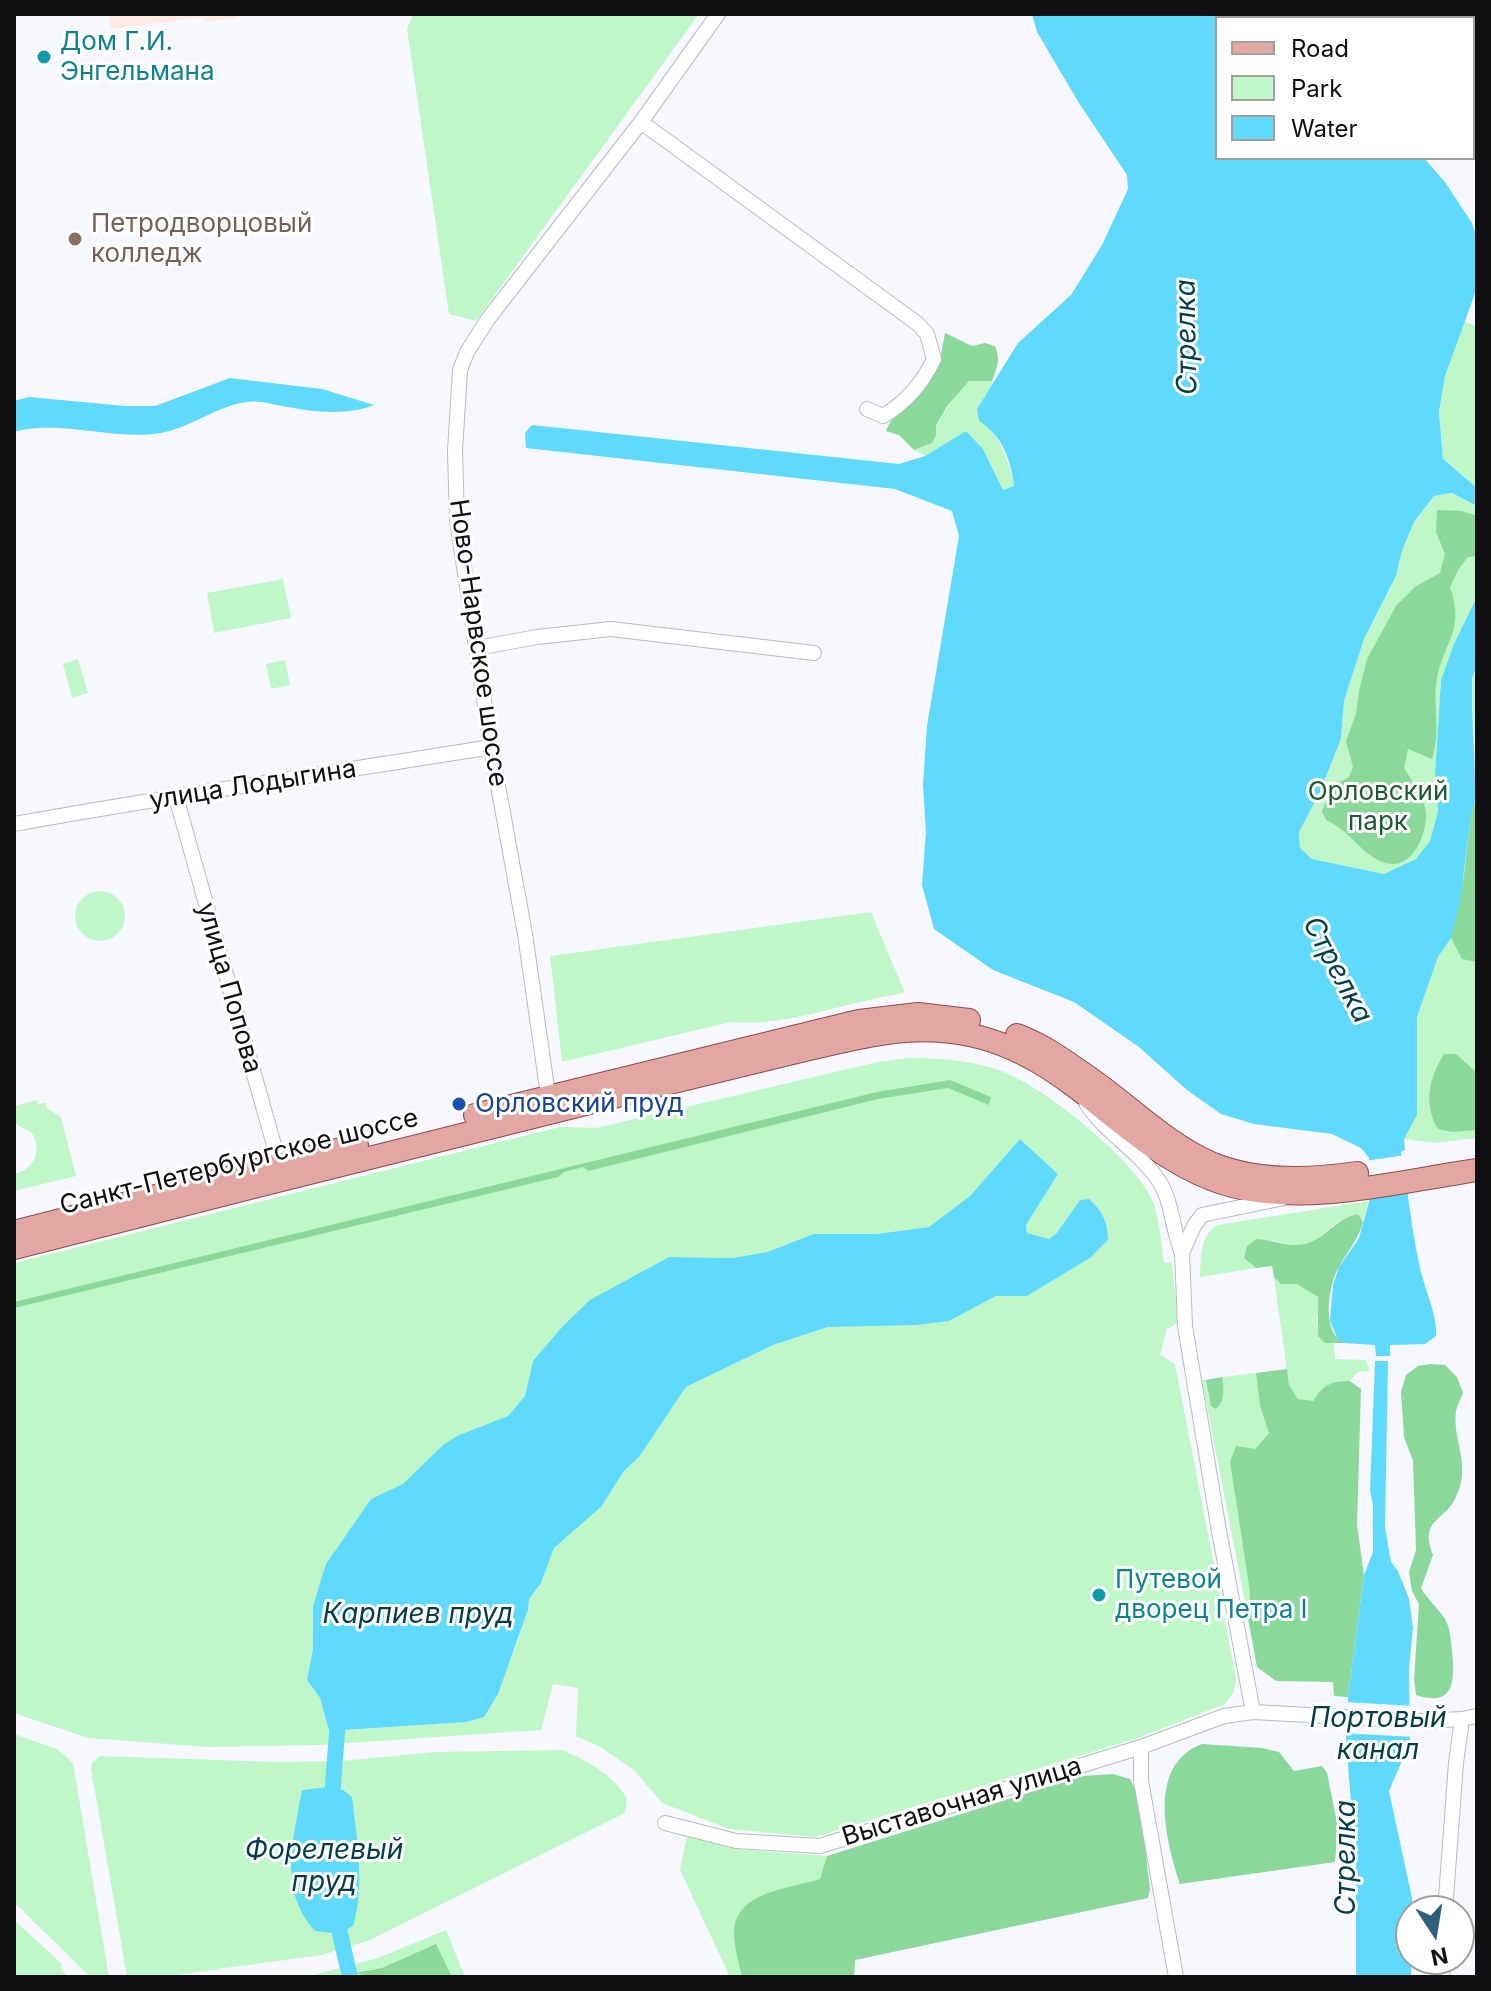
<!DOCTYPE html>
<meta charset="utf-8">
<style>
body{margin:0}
#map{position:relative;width:1491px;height:1991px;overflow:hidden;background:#f6f7ff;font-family:Inter,sans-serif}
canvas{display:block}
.frame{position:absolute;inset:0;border:16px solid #101013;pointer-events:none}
.legend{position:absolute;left:1215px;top:16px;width:260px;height:144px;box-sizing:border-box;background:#fff;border:2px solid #9f9fa1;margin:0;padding:10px 14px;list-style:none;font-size:24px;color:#101013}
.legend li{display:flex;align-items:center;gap:16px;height:40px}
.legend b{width:40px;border:2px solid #9f9fa1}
.north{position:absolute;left:1395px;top:1895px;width:80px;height:80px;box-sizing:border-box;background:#fff;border:2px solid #9f9fa1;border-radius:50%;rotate:168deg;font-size:22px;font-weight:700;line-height:32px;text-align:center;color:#101013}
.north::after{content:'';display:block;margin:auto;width:28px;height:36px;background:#2e5f7d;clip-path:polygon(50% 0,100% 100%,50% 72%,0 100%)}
</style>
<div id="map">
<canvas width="1491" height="1991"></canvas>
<div class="frame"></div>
<ul class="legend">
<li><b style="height:10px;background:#e3a7a3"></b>Road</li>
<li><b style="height:22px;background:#c0f7c9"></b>Park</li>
<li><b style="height:22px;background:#60dafc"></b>Water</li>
</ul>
<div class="north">N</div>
</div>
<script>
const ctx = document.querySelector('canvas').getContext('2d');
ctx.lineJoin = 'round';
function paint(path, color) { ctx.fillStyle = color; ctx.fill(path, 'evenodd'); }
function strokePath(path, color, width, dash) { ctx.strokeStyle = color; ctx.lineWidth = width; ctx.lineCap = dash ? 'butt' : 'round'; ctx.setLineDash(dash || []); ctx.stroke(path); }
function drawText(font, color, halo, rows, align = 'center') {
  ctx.font = font + ' Inter,sans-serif'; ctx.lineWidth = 6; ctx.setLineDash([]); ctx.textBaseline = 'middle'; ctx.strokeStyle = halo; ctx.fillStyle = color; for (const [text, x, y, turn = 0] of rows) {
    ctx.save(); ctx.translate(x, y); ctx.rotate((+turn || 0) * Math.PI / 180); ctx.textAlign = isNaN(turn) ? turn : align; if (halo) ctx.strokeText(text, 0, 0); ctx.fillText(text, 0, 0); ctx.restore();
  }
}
const medical = new Path2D(`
 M108 14H237L238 18 205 22 204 17 111 29Z`);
const green = new Path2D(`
 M413 14H699L476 321 449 314 407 29Z
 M1463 321 1477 326V488L1443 459 1439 412 1445 376Z
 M982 380 992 381V385L977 409C996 434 1009 456 1014 486L1003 490 983 449 966 431 925 456 914 450 932 443 936 436V425L960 389 969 381Z
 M1452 493 1477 506V597L1441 680 1435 774 1438 811 1430 841 1416 860 1384 874 1312 859 1300 848 1299 832 1319 794 1341 739 1344 701 1364 639 1396 576 1402 551 1414 522 1434 496Z
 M283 579 291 618 214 633 207 593Z
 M78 659 88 693 72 698 63 664Z
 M285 660 290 685 271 689 266 664Z
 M1477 666V1138L1435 1143 1404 1139 1417 1114V1017L1438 957 1451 938 1464 857 1476 755 1472 704V678Z
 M75 916a25 25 0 1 1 50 0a25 25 0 1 1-50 0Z
 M871 912 905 993C848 1001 789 1027 731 1022L562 1062 550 956Z
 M908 1058C940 1058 973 1060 1004 1072 1045 1088 1137 1161 1153 1202 1160 1221 1161 1243 1164 1262L1172 1263 1178 1323 1167 1329 1160 1355 1175 1364 1236 1678 1234 1692 1225 1704 1138 1738 815 1837 729 1829 662 1803 634 1770 600 1747 576 1736 578 1688 553 1684 541 1730 320 1745 207 1747 88 1738 14 1713V1263L560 1127 596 1128 878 1062ZM1020 1139 1058 1174 1026 1225 1027 1233 1049 1240 1056 1234 1080 1200 1108 1240 1090 1258 1027 1296H996L949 1321 828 1327 773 1345 686 1387 639 1457 624 1471 601 1507 554 1548 541 1583 529 1599 528 1610 514 1651 466 1722 329 1731 320 1698 307 1680 313 1649V1606L351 1530 371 1499 403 1485 443 1445 508 1416 525 1396 533 1361 658 1264 670 1257 733 1258 767 1252 814 1234H876L929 1227 970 1196Z
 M37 1100 38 1104 45 1103 48 1109 61 1117 76 1176 14 1191V1174C35 1169 42 1151 32 1133L14 1123V1106Z
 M1368 1201 1363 1222 1358 1214C1321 1222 1321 1258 1273 1240L1244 1258 1256 1268 1200 1277C1201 1258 1199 1235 1218 1225Z
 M1274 1277 1281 1284H1297L1318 1297 1320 1306 1316 1321 1325 1343H1334L1335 1359 1366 1360 1370 1371 1358 1372 1350 1381C1331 1381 1323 1384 1313 1402L1298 1399 1289 1386Z
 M1256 1373 1260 1406 1269 1433 1255 1449 1230 1462 1250 1592 1248 1618 1202 1380H1206L1211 1406 1222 1403 1224 1394 1222 1377Z
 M14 1734 57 1749 73 1763 109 1977H90L14 1902Z
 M562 1750C588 1761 611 1773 627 1798L625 1813 370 1940 322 1955 160 1977H127L91 1768 92 1763 100 1756 278 1762 342 1761 435 1752Z
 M687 1836 735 1849 827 1856 855 1960 854 1977H730L680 1870Z
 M14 1920 61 1963 62 1970 68 1977H14Z
 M446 1930 465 1977H306L378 1958Z`);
const forest = new Path2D(`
 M945 333 972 346 985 343 995 346C1001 359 997 368 992 381H969L948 405 936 425V436L932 443 914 450 899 435 886 431 890 422 913 400 940 360Z
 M1437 510 1462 511 1477 516V556L1468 557 1458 570 1450 587C1465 631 1445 639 1437 678 1432 707 1442 728 1432 759L1408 749 1404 768C1412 781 1425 797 1426 813 1427 837 1410 875 1380 861 1359 851 1350 831 1326 820L1322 811 1333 786 1349 777 1353 767 1346 741 1356 714 1359 691 1367 659 1396 606 1416 586 1440 573 1445 554 1436 532Z
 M1477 796V962L1462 959 1451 938 1464 876 1471 815Z
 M1444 1054H1456L1477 1073V1130L1452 1132 1438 1129C1423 1104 1429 1078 1444 1054Z
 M950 1080 991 1097 989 1105 948 1088 878 1099 588 1171 583 1167 564 1172 558 1177 14 1308V1302L877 1092Z
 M1358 1214 1363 1222C1358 1241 1348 1250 1339 1267 1328 1285 1321 1332 1344 1343H1325L1318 1336V1297L1297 1284H1281L1274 1277 1272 1266 1256 1268 1244 1258 1247 1246 1257 1239C1274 1240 1291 1249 1308 1243 1328 1236 1337 1218 1358 1214Z
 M1430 1364 1445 1365 1457 1377 1463 1393C1461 1399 1457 1405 1456 1411 1452 1440 1472 1465 1456 1497 1445 1522 1419 1518 1433 1555L1421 1588C1428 1600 1438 1608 1445 1619 1450 1627 1451 1641 1452 1650 1455 1680 1455 1708 1416 1695L1414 1679 1419 1604 1412 1591 1409 1572 1416 1550 1413 1461 1404 1437 1401 1392 1406 1375 1418 1366Z
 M1287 1369 1289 1385 1298 1399 1313 1401C1324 1384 1331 1381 1350 1381L1361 1389 1357 1525 1364 1575 1348 1697 1334 1696 1333 1682 1276 1681 1257 1667 1248 1618 1250 1592 1230 1462 1236 1446 1255 1449 1269 1433 1260 1406 1256 1373Z
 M1222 1377C1224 1390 1226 1400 1216 1409L1211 1406 1206 1380Z
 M1202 1744 1262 1748 1279 1752 1294 1771 1322 1766 1327 1773 1338 1827 1335 1862 1180 1884C1166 1841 1146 1765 1202 1744Z
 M1113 1774 1130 1779 1139 1798 1150 1889 1148 1898 855 1960 854 1977H742C739 1963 734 1947 734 1932 736 1891 789 1889 820 1879L827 1856 1082 1776Z
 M436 1944 452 1977H369L356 1973 382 1968Z`);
const water = new Path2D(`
 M1032 14H1348V18H1217V158H1424L1445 182 1472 223 1477 238V288L1445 376 1439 412 1443 459 1477 488V506L1452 493 1434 496 1414 522 1402 551 1396 576 1364 639 1344 701 1341 739 1319 794 1299 832 1300 848 1312 859 1384 874 1416 859 1430 841 1438 811 1435 774 1441 680 1454 644 1477 597V666L1472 678V704L1476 798 1471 815 1460 902 1451 938 1438 957 1417 1017V1115L1404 1139 1405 1150 1401 1152C1408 1189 1411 1226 1419 1263 1423 1286 1438 1315 1436 1336L1425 1344 1390 1345V1356H1376L1375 1345 1344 1343 1338 1340 1330 1321 1333 1285 1339 1267 1359 1238 1370 1198 1369 1158 1361 1148 1332 1134 1254 1124 1221 1114 1187 1090 1139 1047 1074 1002 993 970 934 929 922 885 926 832 923 785 927 726 959 536 952 511 895 489 526 448 525 433 532 425 899 464 925 456 966 431 983 449 1003 490 1014 486C1011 460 1002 435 979 421L977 409 1018 343 1071 295 1102 245 1128 189 1127 175 1079 103 1037 32Z
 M230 378 322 389 374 405C346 416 312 412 283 406 271 404 260 400 247 402 219 405 190 428 161 433 115 441 58 419 14 432V401L29 397 125 406H155Z
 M1020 1139 1058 1174 1026 1225 1027 1233 1049 1239 1056 1234 1080 1200 1089 1199C1102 1210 1108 1223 1108 1240L1090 1258 1027 1296H996L949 1321 916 1325 828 1327 773 1345 686 1387 639 1457 624 1471 601 1507 554 1548 541 1583 529 1599 528 1610 498 1694 484 1717 466 1722 329 1731 320 1698 307 1680 313 1649V1606L326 1564 371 1499 403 1484 443 1445 457 1436 508 1416 525 1396 533 1361 563 1326 590 1300 669 1257 733 1258 767 1252 814 1234H876L929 1227 970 1196Z
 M1375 1361H1388L1385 1527 1391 1562 1398 1571 1409 1599 1413 1628 1409 1668 1410 1742 1389 1791 1412 1898 1411 1977H1356V1836L1351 1804 1346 1737 1348 1697 1364 1575 1373 1552V1505L1370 1491Z
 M328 1787 343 1790 352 1797C357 1838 365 1887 353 1926L339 1934 315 1931C278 1889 293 1841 302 1790Z`);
const pier = new Path2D(`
 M1406 1155 1413 1191 1366 1197 1365 1161Z
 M1344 1702 1414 1706V1737L1342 1733Z`);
const canal = new Path2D(`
 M331 1810 338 1720
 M335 1912 350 1977`);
const street = new Path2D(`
 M641 122 918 324 927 334 934 359C923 382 905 403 883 416L867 409
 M1475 136 1477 130
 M477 648 537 637 611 629 814 653
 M176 797 281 1170
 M14 824C173 795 332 773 491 747
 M549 1102 525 934 491 747 457 520 455 451 460 370 467 352 488 319 641 122 718 14
 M1086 1103C1105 1133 1139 1151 1159 1181 1173 1203 1172 1230 1182 1253
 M1253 1712 1219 1531 1185 1326 1182 1253 1194 1226 1202 1215 1284 1198
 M1141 1747V1781L1176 1977
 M665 1823 736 1841 820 1846 1141 1747 1224 1716 1253 1712 1422 1721 1462 1719 1477 1716
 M1445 1911 1456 1763 1462 1719
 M1442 1977 1443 1959`);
const primary = new Path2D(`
 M1017 1035C1044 1045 1067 1062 1091 1079 1130 1106 1167 1144 1211 1163 1256 1182 1310 1180 1357 1173
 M475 1115 859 1021 918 1014 969 1020
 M14 1232 357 1145
 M14 1248C228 1193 443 1139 657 1086 702 1075 747 1064 792 1053 845 1041 898 1025 952 1032 1069 1045 1127 1158 1232 1186 1308 1206 1401 1181 1477 1170`);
const markers = [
 [44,57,8,"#0f9aa8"],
 [75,239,8,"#8d6e63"],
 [459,1104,8,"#1a4fb4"],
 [1099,1595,8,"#0f9aa8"]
];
const cultureNames = [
 ["Дом Г.И.",60,42],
 ["Энгельмана",60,72],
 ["Путевой",1115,1580],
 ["дворец Петра I",1115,1610]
];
const educationNames = [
 ["Петродворцовый",91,224],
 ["колледж",91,254]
];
const streetNames = [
 ["Ново-Нарвское шоссе",478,643,82],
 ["улица Лодыгина",253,785,-9],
 ["улица Попова",229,988,74],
 ["Санкт-Петербургское шоссе",239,1162,-14],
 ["Выставочная улица",962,1802,-17]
];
const parkNames = [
 ["Орловский",1378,792],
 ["парк",1378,822]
];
const transitNames = [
 ["Орловский пруд",475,1104]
];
const waterNames = [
 ["Стрелка",1187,337,-91],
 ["Стрелка",1337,970,62],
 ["Карпиев пруд",418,1615],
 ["Портовый",1378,1719],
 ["канал",1378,1751],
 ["Форелевый",324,1851],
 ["пруд",324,1883],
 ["Стрелка",1347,1858,-90]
];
paint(medical, '#fdeae1');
paint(green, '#c0f7c9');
paint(forest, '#8ad99b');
paint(water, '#60dafc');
paint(pier, '#f6f7ff');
strokePath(canal, '#60dafc', 16);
strokePath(street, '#babbc2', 16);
strokePath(primary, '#8d4c48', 24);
strokePath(street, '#fff', 14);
strokePath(primary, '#e3a7a3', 22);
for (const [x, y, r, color] of markers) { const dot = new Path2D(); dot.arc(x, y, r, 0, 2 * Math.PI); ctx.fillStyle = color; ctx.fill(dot); strokePath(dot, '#fff', 3); }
drawText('26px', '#0d838f', '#fff', cultureNames, 'left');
drawText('26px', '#785e54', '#fff', educationNames, 'left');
drawText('26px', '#101013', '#fff', streetNames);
drawText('26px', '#20582f', '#fff', parkNames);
drawText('26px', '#164399', '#fff', transitNames, 'left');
drawText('italic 28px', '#033d4b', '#fff', waterNames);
</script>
